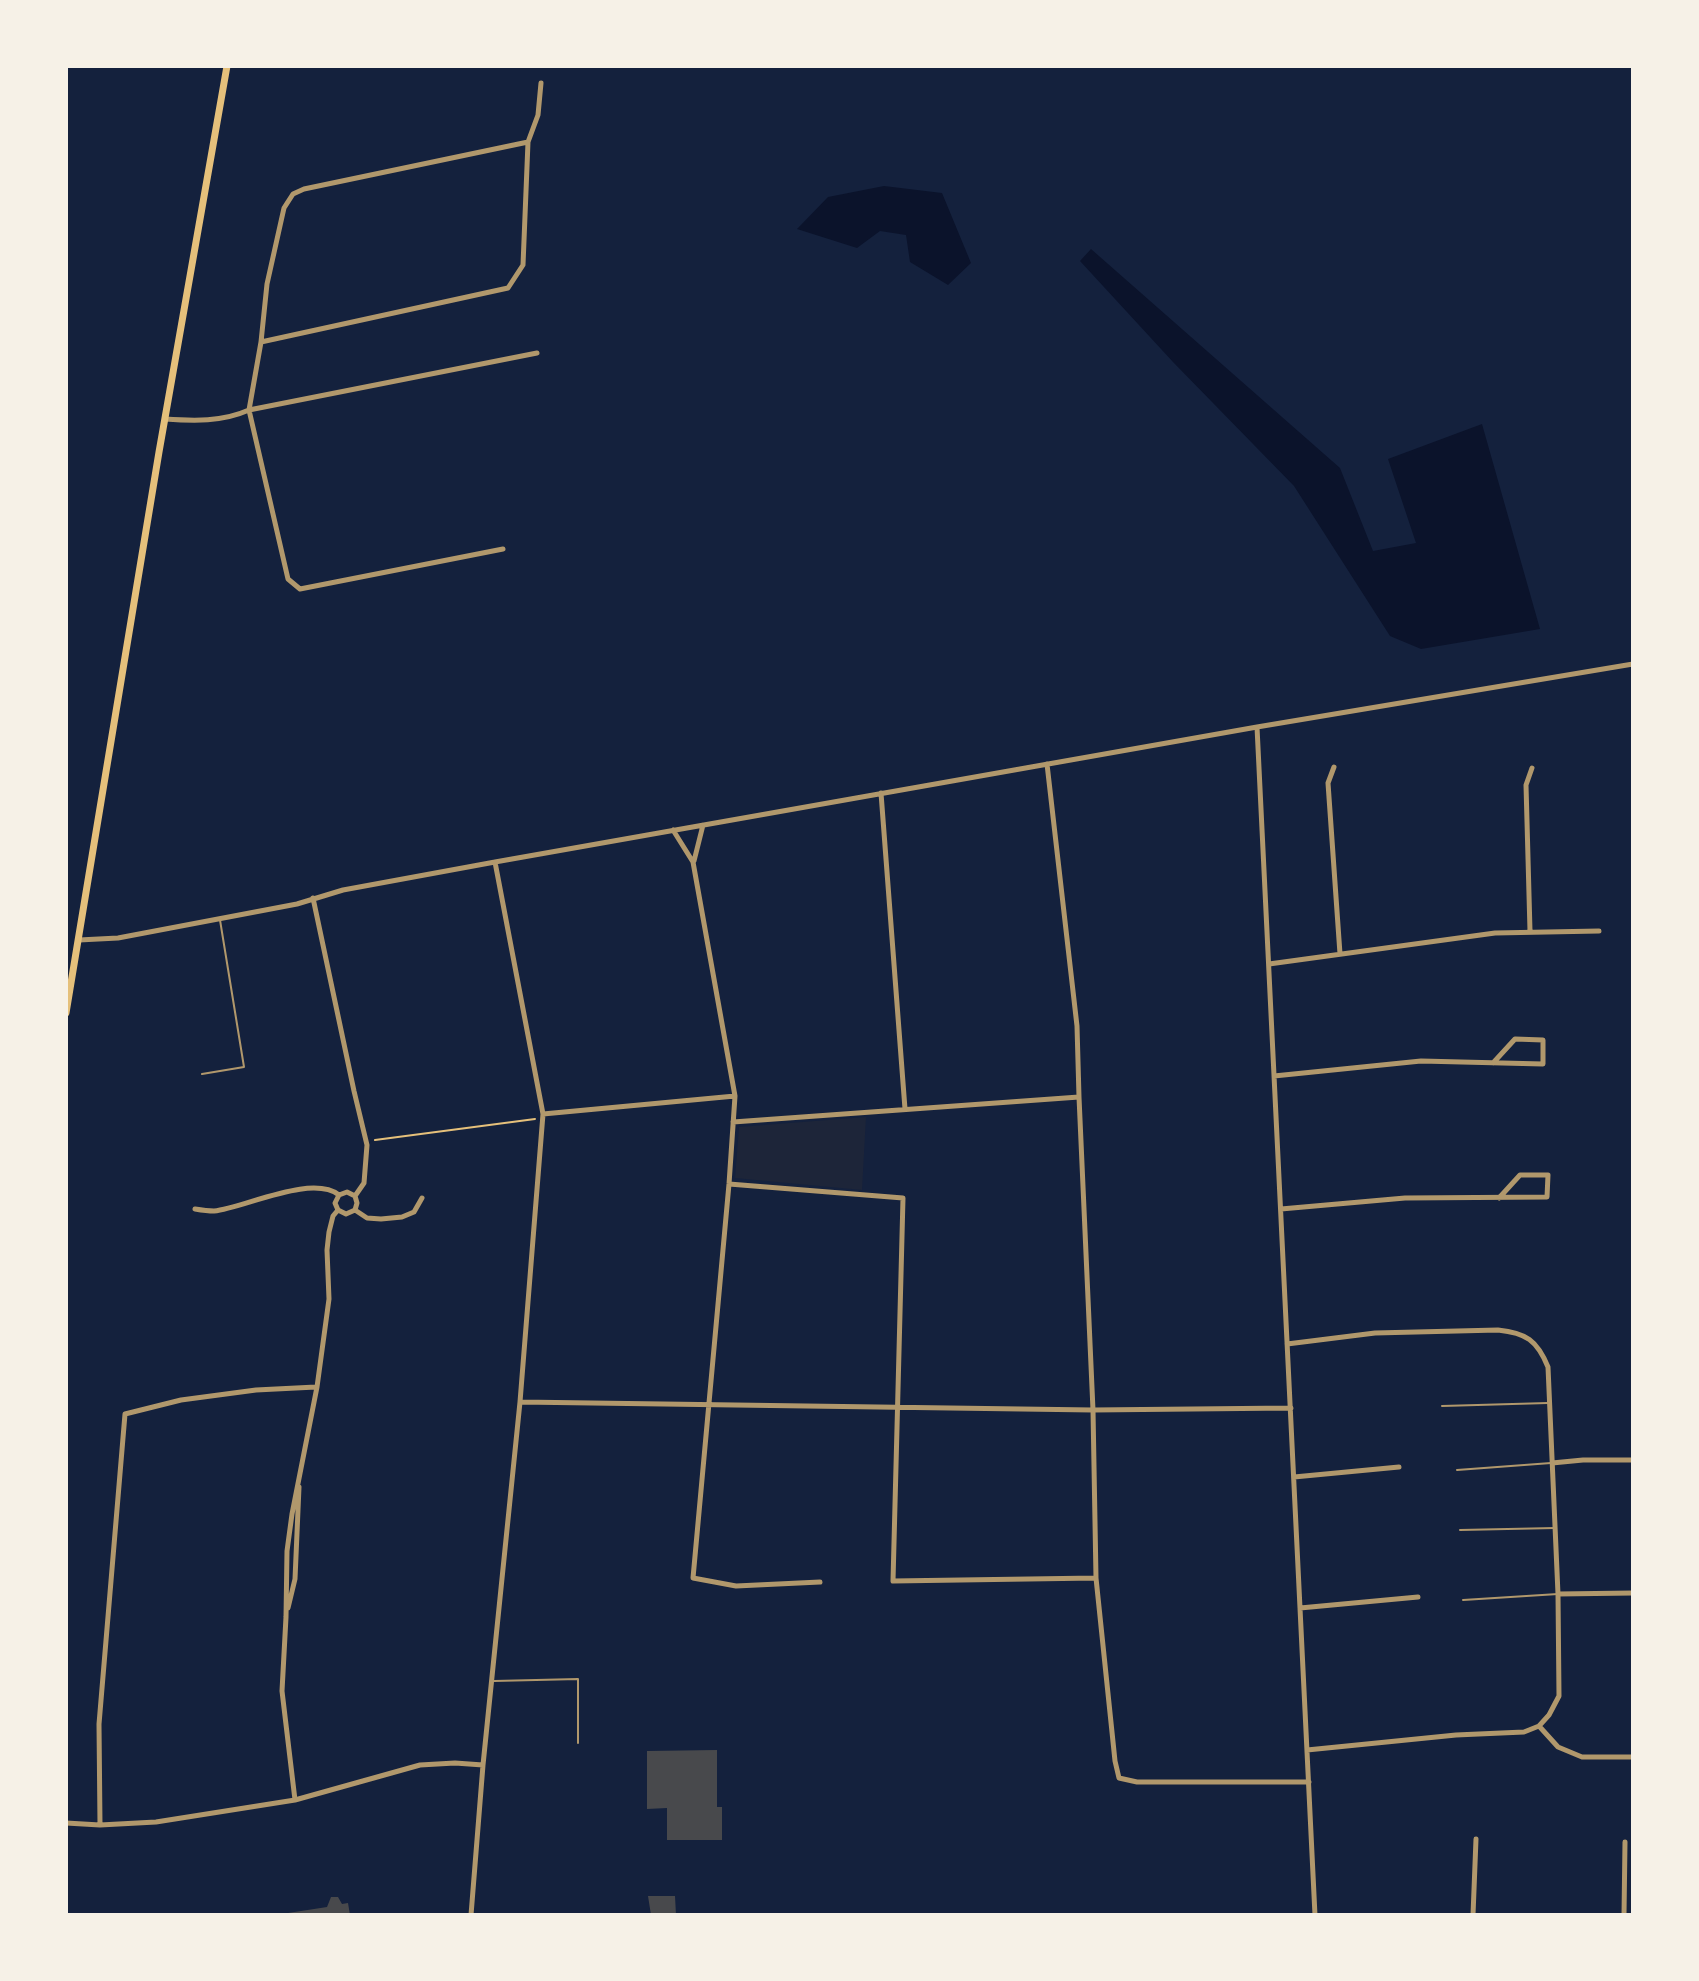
<!DOCTYPE html>
<style>
body{margin:0}
#map{position:relative;width:1699px;height:1981px;overflow:hidden;background:#14213d;font-family:"Space Grotesk",sans-serif}
canvas{display:block}
.frame{position:absolute;inset:0;border:68px solid #f6f1e7;pointer-events:none}
</style>
<div id="map">
<canvas width="1699" height="1981"></canvas>
<div class="frame"></div>
</div>
<script>
const ctx = document.querySelector('canvas').getContext('2d');
ctx.lineJoin = 'round';
function paint(path, color) { ctx.fillStyle = color; ctx.fill(path, 'evenodd'); }
function strokePath(path, color, width, dash) { ctx.strokeStyle = color; ctx.lineWidth = width; ctx.lineCap = dash ? 'butt' : 'round'; ctx.setLineDash(dash || []); ctx.stroke(path); }
const green = new Path2D(`
 M866 1117 862 1190 735 1178 739 1127Z`);
const water = new Path2D(`
 M884 186 942 193 971 263 948 285 910 262 906 235 880 231 857 248 797 229 828 197Z
 M1091 249 1340 468 1373 551 1416 543 1388 459 1482 424 1540 629 1421 649 1390 636 1294 486 1173 362 1080 261Z`);
const building = new Path2D(`
 M717 1750V1807H722V1840H667V1808L647 1809V1751Z
 M648 1896H675L676 1915H651Z
 M331 1897H338L342 1904 348 1903 350 1915H288V1913L327 1907Z`);
const path = new Path2D(`
 M375 1140 535 1119`);
const service = new Path2D(`
 M202 1074 244 1067 220 920
 M1442 1406 1548 1403
 M1457 1470 1551 1463
 M1460 1530 1555 1528
 M1463 1600 1558 1594
 M494 1681 578 1679V1743`);
const minor = new Path2D(`
 M261 342 508 288 523 265 528 142 538 115 541 83
 M165 419C194 421 222 422 249 410L537 353
 M503 549 300 589 288 579 249 410 261 342 267 284 284 208 293 194 304 189 528 142
 M1257 727 1315 1915
 M1047 764 1077 1026 1079 1097 1093 1410 1096 1578 1115 1761 1119 1778 1137 1782H1309
 M1334 767 1328 783 1340 954
 M881 793 905 1109
 M673 830 693 862 735 1096 729 1184 693 1578 736 1586 820 1582
 M694 861 703 825
 M313 898 354 1091 367 1145 364 1183 355 1196 357 1203 355 1210
 M1530 931 1526 785 1532 768
 M79 940 118 938 297 904 343 890 495 862 1257 727 1633 664
 M1269 964 1495 933 1599 931
 M1274 1076 1421 1061 1543 1064V1040L1515 1039 1493 1063
 M543 1114 735 1096
 M733 1122 1079 1097
 M729 1184 903 1198 893 1581 1096 1578
 M195 1209C201 1210 208 1211 214 1211 246 1207 312 1174 339 1195L347 1192 355 1196
 M1281 1209 1405 1198 1547 1197 1548 1175H1520L1499 1198
 M338 1210 346 1214 355 1210
 M355 1210 367 1218 381 1219 402 1217 414 1212 422 1198
 M1287 1344 1375 1333 1498 1330C1526 1333 1537 1340 1548 1367L1558 1594 1559 1696 1549 1715 1539 1726 1524 1732 1456 1735 1307 1750
 M520 1402 1093 1410 1291 1408
 M1552 1463 1583 1460H1633
 M1294 1477 1399 1467
 M1558 1594 1633 1593
 M288 1608 295 1579 299 1487
 M1300 1608 1418 1597
 M1539 1726 1558 1747 1582 1757H1633
 M295 1800 282 1691 286 1617 287 1551 292 1514 317 1387 329 1299 327 1250 329 1232 333 1216 338 1210 335 1203 339 1195
 M66 1823 100 1825 156 1822 295 1800 420 1765 455 1763 483 1765
 M100 1825 99 1724 125 1414 181 1400 256 1390 316 1387
 M471 1915 483 1765 520 1402 543 1114 495 862
 M1473 1915 1476 1839
 M1624 1915 1625 1842`);
const secondary = new Path2D(`
 M66 1013 159 452 227 66`);
paint(green, '#1d2539');
paint(water, '#0b132b');
paint(building, '#48494c');
strokePath(path, '#e5c07b', 2);
strokePath(service, '#b1986c', 2);
strokePath(minor, '#b1986c', 5);
strokePath(secondary, '#e5c07b', 7);
</script>
